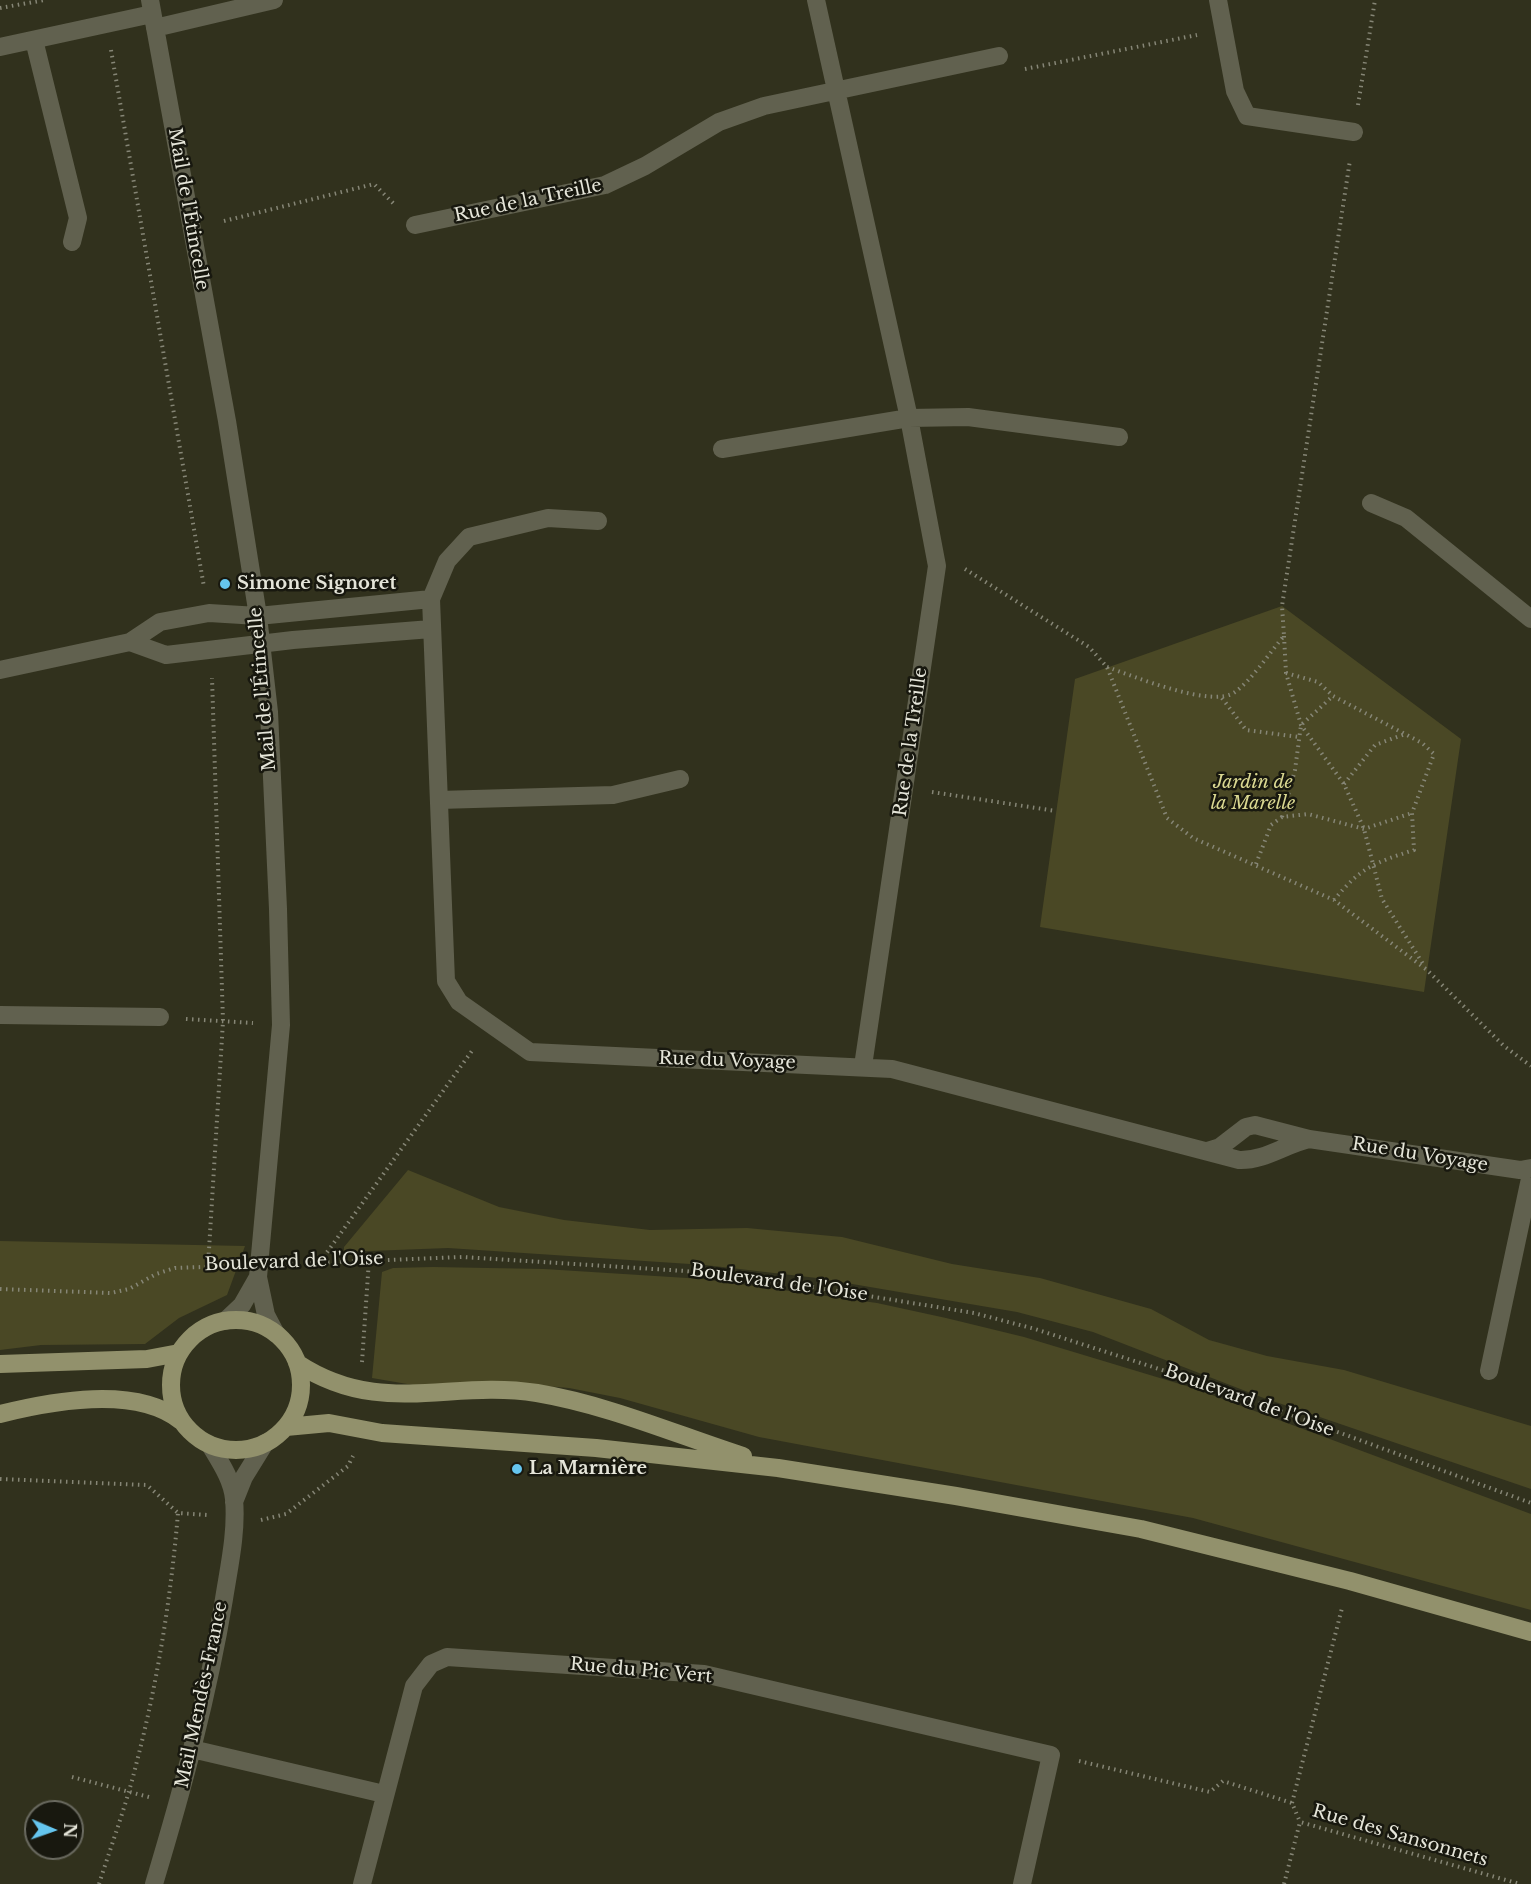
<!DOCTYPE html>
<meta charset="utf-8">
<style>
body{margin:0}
#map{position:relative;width:1531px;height:1884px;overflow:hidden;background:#31311d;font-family:"Libre Baskerville",serif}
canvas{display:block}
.north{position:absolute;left:24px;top:1800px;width:60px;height:60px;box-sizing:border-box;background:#18180f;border:2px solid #6a6a60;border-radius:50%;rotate:92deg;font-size:16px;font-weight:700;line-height:24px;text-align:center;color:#e5e5d9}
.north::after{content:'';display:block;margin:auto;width:21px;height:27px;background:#65c5ee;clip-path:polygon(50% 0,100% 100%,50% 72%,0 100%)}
</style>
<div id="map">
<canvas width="1531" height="1884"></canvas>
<div class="north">N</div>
</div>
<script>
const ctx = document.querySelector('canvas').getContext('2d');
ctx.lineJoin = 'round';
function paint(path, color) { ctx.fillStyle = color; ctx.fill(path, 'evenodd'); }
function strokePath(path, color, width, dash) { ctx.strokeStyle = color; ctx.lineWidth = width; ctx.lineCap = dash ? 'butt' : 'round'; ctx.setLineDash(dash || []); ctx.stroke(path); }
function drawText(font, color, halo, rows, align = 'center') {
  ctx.font = font + ' "Libre Baskerville",serif'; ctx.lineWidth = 5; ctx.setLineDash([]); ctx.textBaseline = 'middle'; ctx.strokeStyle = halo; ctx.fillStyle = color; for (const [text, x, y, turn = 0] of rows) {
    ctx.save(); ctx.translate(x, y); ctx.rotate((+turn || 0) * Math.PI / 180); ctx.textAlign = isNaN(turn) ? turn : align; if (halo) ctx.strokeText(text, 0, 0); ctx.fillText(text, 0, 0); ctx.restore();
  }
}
const green = new Path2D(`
 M1282 606 1461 739 1424 992 1040 927 1075 679Z
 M408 1170 499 1207 564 1220 650 1230 747 1228 842 1237 952 1264 1040 1278 1151 1309 1209 1340 1267 1356 1344 1370 1531 1426V1489L1261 1397 1093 1332 1017 1312 817 1278 705 1265 448 1248 344 1252V1247Z
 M0 1241 245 1246 227 1295 179 1318 145 1344 41 1345 0 1350Z
 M433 1267 544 1269 703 1279 877 1303 946 1318 1024 1337 1193 1388 1531 1514V1610L1193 1518 759 1437 620 1398 569 1388 498 1382 413 1385 372 1378 382 1272 393 1268Z`);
const path = new Path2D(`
 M0 8 45 0
 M111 50 204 587
 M1025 69 1197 35
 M1358 105 1375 0
 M224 221 374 184 396 206
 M965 569 1089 647 1107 667 1167 818 1193 838 1334 900 1427 970 1504 1046 1531 1066
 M1284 636 1286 673 1301 725 1344 784 1364 829 1382 899 1425 967
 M1107 667C1133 676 1213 709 1235 692 1252 680 1270 652 1284 636L1282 606 1350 160
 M1286 673 1318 682 1333 696 1422 743 1434 754 1412 813 1414 850C1374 863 1361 867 1334 900
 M1222 698 1246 730 1299 737
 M1344 784 1375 745 1405 734
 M932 792 1056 811
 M1282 817 1295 770 1301 725 1333 696
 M1256 864 1271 825 1282 817 1308 814 1364 829 1412 813
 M186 1019 253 1023
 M320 1262 474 1048
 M286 1264 463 1257 685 1271 788 1283 974 1313 1035 1329 1218 1388 1531 1503
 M208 1266 223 1021 212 678
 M0 1289 111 1293 129 1289 156 1274 175 1268 231 1266
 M362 1362 369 1260
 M0 1479 147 1485 178 1513 207 1515
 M261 1520 286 1514 348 1466 353 1456
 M1079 1761 1210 1792 1223 1781 1292 1803 1300 1822
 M72 1777 149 1797
 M1292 1803 1342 1608
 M99 1884C112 1843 127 1803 137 1761 158 1680 171 1596 178 1513
 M1284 1884 1300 1822 1520 1884`);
const minor = new Path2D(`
 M150 0 227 421 258 616 269 712 278 909 281 1025 258 1277 242 1305 225 1321
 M816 0 909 418 937 566 863 1066
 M1218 0 1235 91 1247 116 1354 132
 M155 28 274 0
 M34 40 78 218 72 242
 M0 47 152 14
 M415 225 605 185 645 166 719 122 764 106 999 56
 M722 449 909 418 968 417 1119 437
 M1371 503 1406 518 1531 619
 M598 521 548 518 469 537 447 561 431 599 446 981 459 1002 530 1052 892 1069 1239 1160C1264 1161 1284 1145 1309 1139
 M431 599 258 616 209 613 160 622 130 642 166 655 293 640 431 629
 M0 670 130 642
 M439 800 613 795 680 779
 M0 1015 160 1017
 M1207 1151 1220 1147 1246 1127 1255 1125 1309 1139 1520 1170 1531 1168
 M258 1277 266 1315 276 1334
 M1489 1371 1531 1174
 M234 1502 244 1477 265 1443
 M192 1749 384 1794
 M154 1884C182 1791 208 1696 224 1599 229 1567 237 1532 234 1499 232 1479 220 1462 210 1445
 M362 1884 414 1686 431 1664 447 1657 704 1674 1051 1755 1022 1884`);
const major = new Path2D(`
 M171 1385a65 65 0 1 1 130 0a65 65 0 1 1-130 0Z
 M297 1363C380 1418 449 1379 537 1393 608 1405 675 1434 743 1456
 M0 1364 147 1359 179 1353
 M0 1414C52 1401 136 1385 181 1421
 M286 1427 329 1423 382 1433 596 1448 778 1468 956 1496 1141 1529 1350 1581 1531 1632`);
const markers = [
 [225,584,6,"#65c5ee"],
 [517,1469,6,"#65c5ee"]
];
const streetNames = [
 ["Rue de la Treille",528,201,-12],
 ["Mail de l'Étincelle",188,209,80],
 ["Mail de l'Étincelle",263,689,-95],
 ["Rue de la Treille",911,742,-82],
 ["Rue du Voyage",727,1061,2],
 ["Rue du Voyage",1420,1155,9],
 ["Boulevard de l'Oise",294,1262,-2],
 ["Boulevard de l'Oise",779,1283,8],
 ["Boulevard de l'Oise",1249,1401,20],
 ["Rue du Pic Vert",641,1671,5],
 ["Mail Mendès-France",202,1695,-78],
 ["Rue des Sansonnets",1400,1836,16]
];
const poiNames = [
 ["Simone Signoret",237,584],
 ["La Marnière",529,1469]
];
const parkNames = [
 ["Jardin de",1253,783],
 ["la Marelle",1253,804]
];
paint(green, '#4a4825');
strokePath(path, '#868676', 4, [1.5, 4.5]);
strokePath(minor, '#61614f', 18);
strokePath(major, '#92916c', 18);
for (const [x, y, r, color] of markers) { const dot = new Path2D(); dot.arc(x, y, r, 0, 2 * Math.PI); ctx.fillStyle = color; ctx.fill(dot); strokePath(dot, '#18180f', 2); }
drawText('18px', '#e5e5d9', '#18180f', streetNames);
drawText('bold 18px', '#e5e5d9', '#18180f', poiNames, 'left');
drawText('italic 18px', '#dad891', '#18180f', parkNames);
</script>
